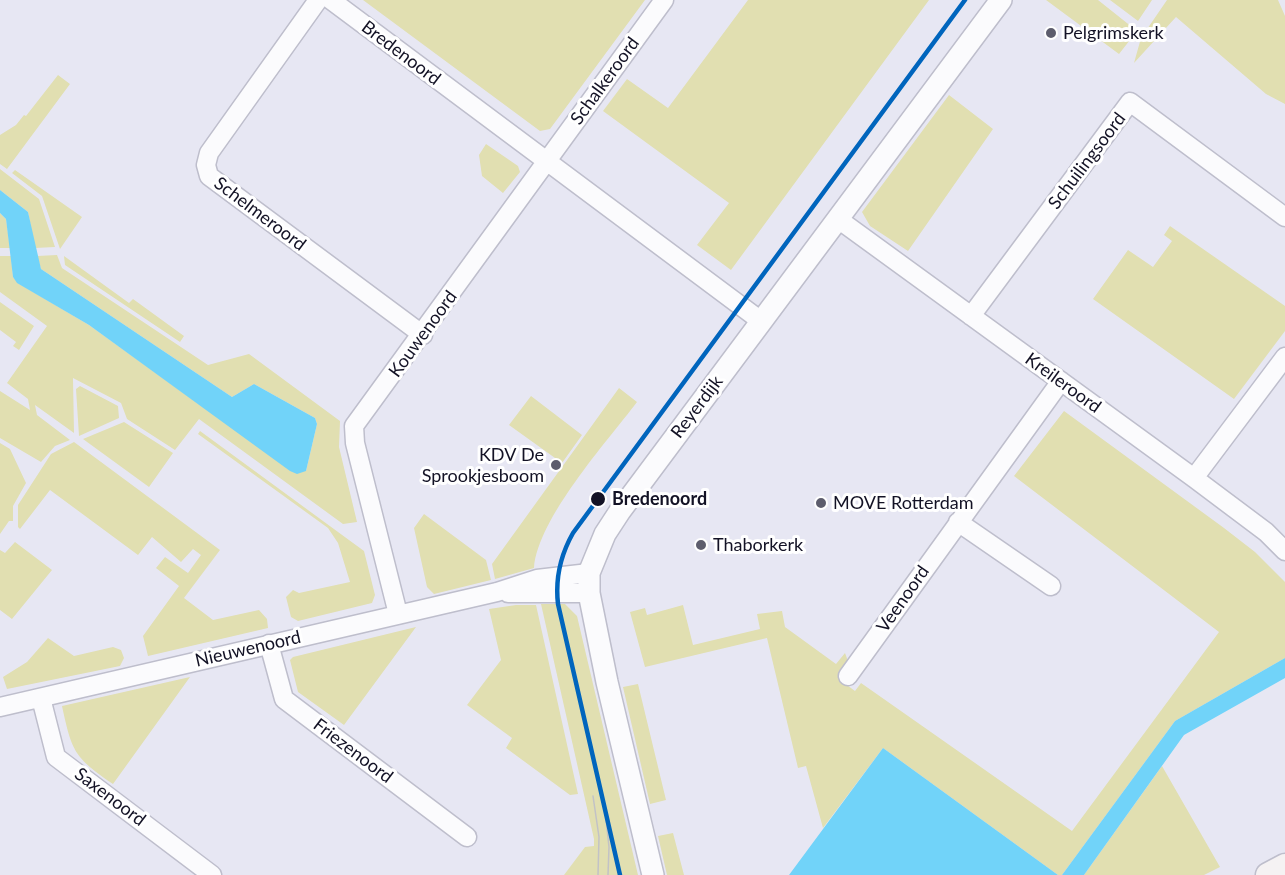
<!DOCTYPE html>
<style>
body{margin:0}
canvas{display:block;background:#e7e7f3}
</style>
<canvas width="1285" height="875"></canvas>
<script>
const ctx = document.querySelector('canvas').getContext('2d');
ctx.lineJoin = 'round';
function paint(path, color) { ctx.fillStyle = color; ctx.fill(path, 'evenodd'); }
function strokePath(path, color, width, dash) { ctx.strokeStyle = color; ctx.lineWidth = width; ctx.lineCap = dash ? 'butt' : 'round'; ctx.setLineDash(dash || []); ctx.stroke(path); }
function drawText(font, color, halo, rows, align = 'center') {
  ctx.font = font + ' Lato,sans-serif'; ctx.lineWidth = 6; ctx.setLineDash([]); ctx.textBaseline = 'middle'; ctx.strokeStyle = halo; ctx.fillStyle = color; for (const [text, x, y, turn = 0] of rows) {
    ctx.save(); ctx.translate(x, y); ctx.rotate((+turn || 0) * Math.PI / 180); ctx.textAlign = isNaN(turn) ? turn : align; if (halo) ctx.strokeText(text, 0, 0); ctx.fillText(text, 0, 0); ctx.restore();
  }
}
const green = new Path2D(`
 M363 0H645L550 129 540 131Z
 M748 0H929L731 270 697 245 729 203 603 111 627 79 668 108Z
 M1046 0H1098L1137 31 1119 54Z
 M1110 0H1152L1138 21Z
 M1167 0H1278L1285 16V104L1266 94 1176 17 1134 63 1141 38Z
 M58 75 70 84 7 169 0 164V135L16 125 24 115 26 116Z
 M949 95 993 129 908 251 870 226 862 212Z
 M486 144 518 166 520 172 503 193 482 176 479 155Z
 M0 169 39 199 55 247 35 248 28 212 0 190Z
 M15 170 82 217 60 249 42 196 12 173Z
 M0 213 6 219 10 248H0Z
 M1170 226 1285 306V331L1234 399 1093 299 1128 250 1153 267 1172 241 1164 235Z
 M57 255 62 268 208 365 249 354 340 421 339 447 357 522 343 524 199 419 175 450 127 419 121 403 73 378 74 433 35 405 37 415 70 440 55 446 41 462 0 438V391L30 410 28 399 7 383 47 326 0 292V256H11L13 277 18 283 89 325 206 409 306 471 317 424 315 418 254 384 232 397 41 269 37 256Z
 M64 256 129 303 133 299 184 336 180 342 65 265Z
 M0 302 34 326 19 350 13 346 16 342 0 330Z
 M80 386 118 406 119 418 79 436 76 389Z
 M619 388 637 402C606 443 538 518 534 568L495 579 492 564Z
 M531 396 582 435 562 463 509 425Z
 M1064 411 1224 528 1255 552 1285 582V658L1175 721 1062 875H1058L883 748 823 828 806 766 798 768 767 638 645 667 630 612 645 608 647 615 683 605 693 645 760 629 757 614 782 611 785 627 836 664 845 653 849 664 840 680 855 691 861 683 1072 831 1219 632 1014 476Z
 M124 422 173 453 149 487 83 439Z
 M200 431 364 551 375 595 372 603 298 621 291 617 286 597 293 590 299 593 350 582 338 543 328 528 198 434Z
 M74 442 220 550 184 598 213 620 259 610 267 619 268 628 148 656 143 636 179 586 156 568 165 557 188 573 201 555 193 549 181 562 152 537 138 555 50 490 20 529 18 527V505L51 454Z
 M0 443 10 449 26 483 13 506V521H9L0 534Z
 M424 514 486 560 491 580 434 594 427 587 414 528Z
 M15 542 52 570 12 619 0 610V550L5 553Z
 M541 604H565L577 616 638 875H564L585 847 594 846V839Z
 M516 605H536L578 794 570 795 506 748 512 738 467 705 501 660 489 609Z
 M416 627 344 725 298 692 290 660 293 657Z
 M48 638 74 656 113 647 121 650 124 658 120 666 7 689 3 677 27 662Z
 M190 677 113 784C74 757 72 752 62 706Z
 M638 684 666 800 650 804 623 687Z
 M1162 766 1220 867 1204 875H1084Z
 M673 833 684 875H667L658 836Z`);
const water = new Path2D(`
 M0 190 28 212 41 269 232 397 254 384 315 418 317 424 306 471 297 474 290 471 89 325 17 283 13 277 6 219 0 213Z
 M1285 658V678L1184 735 1084 875H1062L1175 721Z
 M883 748 1058 875H789Z`);
const minor = new Path2D(`
 M318 0 209 153 206 165 209 176 423 335
 M331 0 761 321
 M838 219 1194 478 1266 532 1285 551
 M971 316 1130 102 1285 217
 M1194 478 1285 357
 M958 522 1051 586
 M508 593H589
 M398 614 355 443 354 426 664 0
 M269 644 284 699 467 837
 M848 676 1061 381
 M41 698 56 757 212 875
 M0 707 497 592 537 579 589 573`);
const tertiary = new Path2D(`
 M653 875 607 682 589 593V573L605 534 620 511 1001 0`);
const secondary = new Path2D(`
 M1268 875 1285 866`);
const tram = new Path2D(`
 M593 796 599 837 598 875
 M604 800 609 847 608 875`);
const tram1 = new Path2D(`
 M620 875 558 604C555 578 560 556 573 533L965 0`);
const markers = [
 [1051,33,6,"#5d5d6d"],
 [556,465,6,"#5d5d6d"],
 [598,499,8,"#131225"],
 [821,503,6,"#5d5d6d"],
 [701,545,6,"#5d5d6d"]
];
const poiNames = [
 ["Pelgrimskerk",1063,33],
 ["KDV De",544,455,"right"],
 ["Sprookjesboom",544,476,"right"],
 ["MOVE Rotterdam",833,503],
 ["Thaborkerk",713,545]
];
const streetNames = [
 ["Bredenoord",401,53,37],
 ["Schalkeroord",605,81,-54],
 ["Schuilingsoord",1087,161,-53],
 ["Schelmeroord",260,214,37],
 ["Kouwenoord",423,334,-54],
 ["Kreileroord",1063,383,36],
 ["Reyerdijk",697,407,-53],
 ["Veenoord",903,599,-55],
 ["Nieuwenoord",248,649,-13],
 ["Friezenoord",353,751,37],
 ["Saxenoord",110,797,37]
];
const stopNames = [
 ["Bredenoord",612,499]
];
paint(green, '#e1dfb1');
paint(water, '#71d3f9');
strokePath(minor, '#bebecc', 21);
strokePath(tertiary, '#bebecc', 24);
strokePath(secondary, '#bebecc', 27);
strokePath(minor, '#fbfbfd', 18);
strokePath(tertiary, '#fbfbfd', 21);
strokePath(secondary, '#f5f2f3', 24);
strokePath(tram, '#c2c2c6', 1.5);
strokePath(tram1, '#0065bd', 4.5);
for (const [x, y, r, color] of markers) { const dot = new Path2D(); dot.arc(x, y, r, 0, 2 * Math.PI); ctx.fillStyle = color; ctx.fill(dot); strokePath(dot, '#fff', 2); }
drawText('18px', '#131225', '#fff', poiNames, 'left');
drawText('18px', '#131225', '#fff', streetNames);
drawText('bold 18px', '#131225', '#fff', stopNames, 'left');
</script>
